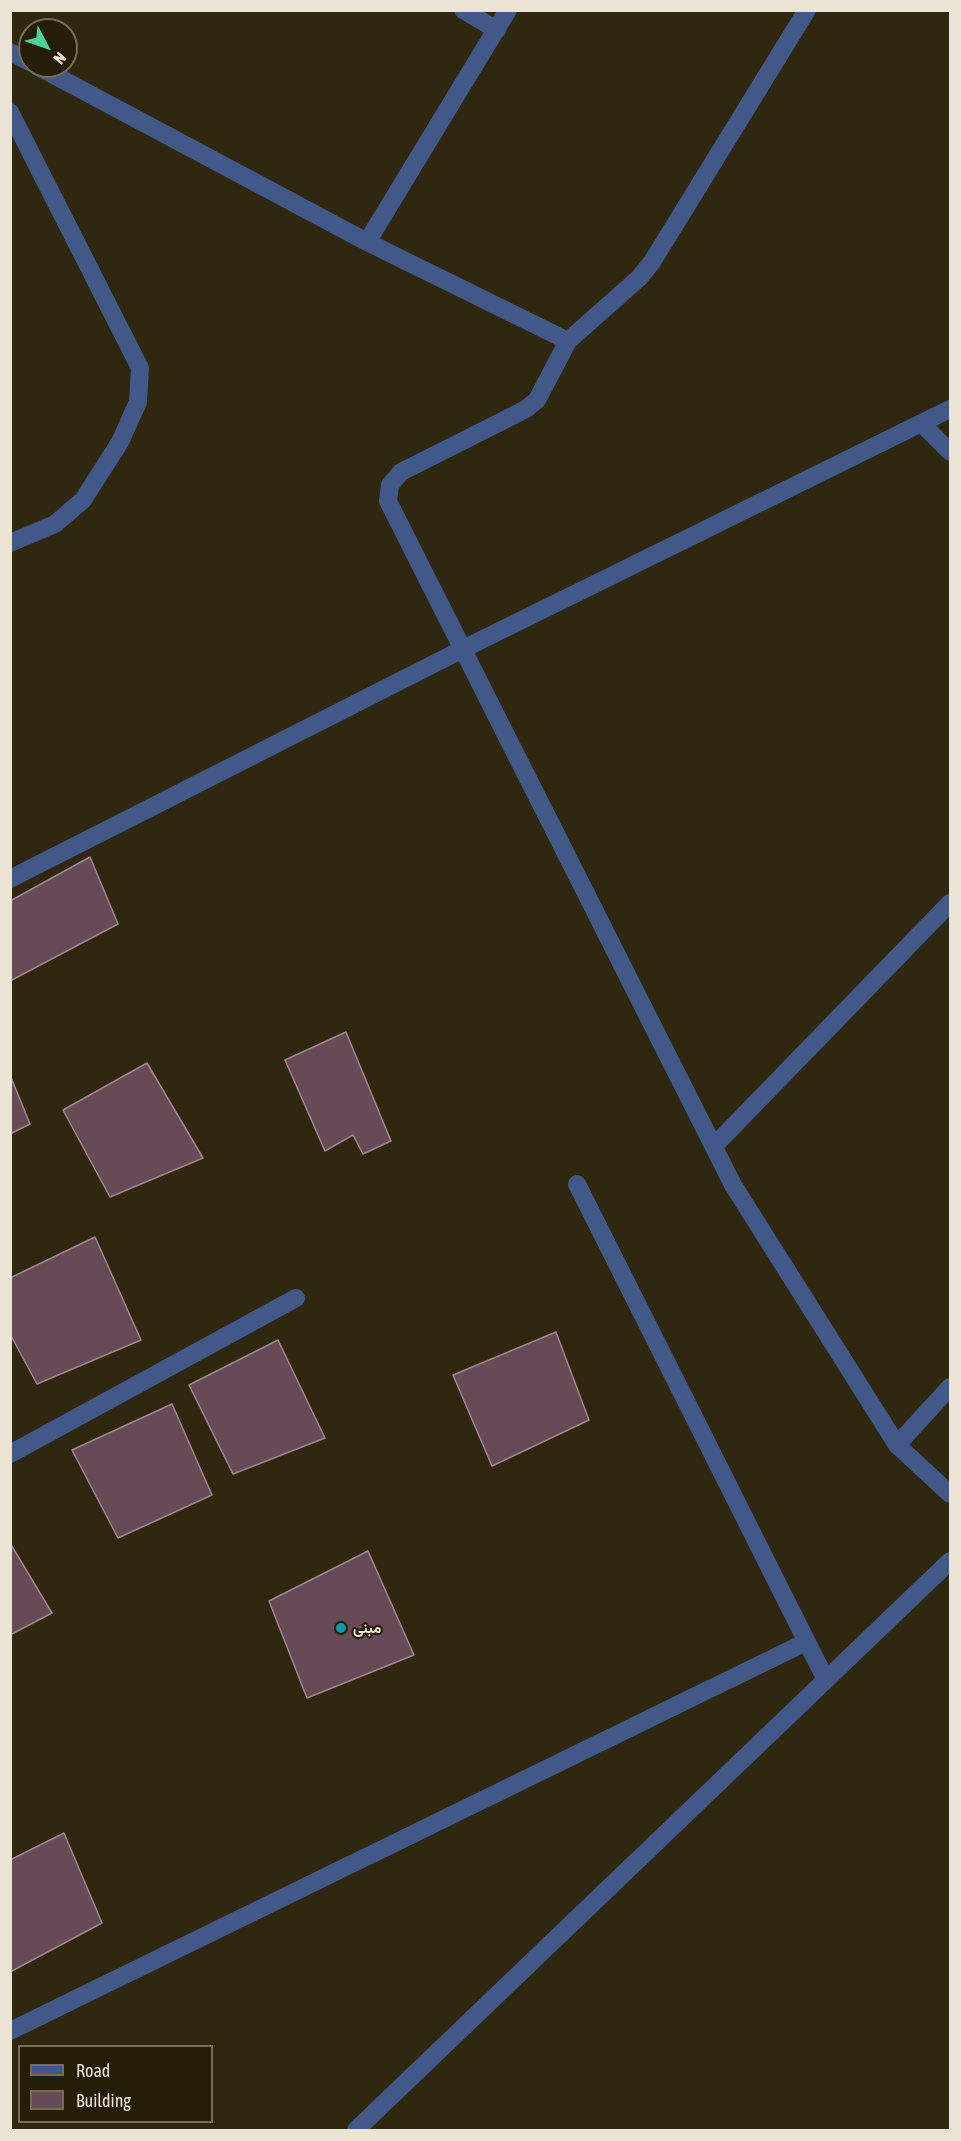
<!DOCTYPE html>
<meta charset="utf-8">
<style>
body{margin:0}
#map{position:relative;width:961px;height:2141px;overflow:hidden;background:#30270f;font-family:"Asap Condensed",sans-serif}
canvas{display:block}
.frame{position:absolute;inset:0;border:12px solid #eae4d5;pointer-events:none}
.legend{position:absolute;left:18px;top:2045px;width:195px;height:78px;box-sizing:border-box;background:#261d05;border:2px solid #746d58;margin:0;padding:8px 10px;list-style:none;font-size:18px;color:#eae4d5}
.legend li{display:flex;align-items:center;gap:12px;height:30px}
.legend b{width:30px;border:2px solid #746d58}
.north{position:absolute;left:18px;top:18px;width:60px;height:60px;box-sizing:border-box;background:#261d05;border:2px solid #746d58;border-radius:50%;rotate:131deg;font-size:16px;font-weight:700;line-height:24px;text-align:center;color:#eae4d5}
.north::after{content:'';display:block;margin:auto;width:21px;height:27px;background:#4dd39a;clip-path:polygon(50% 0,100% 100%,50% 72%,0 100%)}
</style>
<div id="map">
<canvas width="961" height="2141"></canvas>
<div class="frame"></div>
<ul class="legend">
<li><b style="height:8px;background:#415888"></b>Road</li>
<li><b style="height:16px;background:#664b56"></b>Building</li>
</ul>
<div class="north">N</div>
</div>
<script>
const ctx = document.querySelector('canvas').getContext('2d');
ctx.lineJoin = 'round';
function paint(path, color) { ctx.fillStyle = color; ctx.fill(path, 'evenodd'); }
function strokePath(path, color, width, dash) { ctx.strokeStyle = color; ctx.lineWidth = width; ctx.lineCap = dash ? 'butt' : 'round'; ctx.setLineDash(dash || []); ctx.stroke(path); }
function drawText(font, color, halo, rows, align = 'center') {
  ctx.font = font + ' "Asap Condensed",Vazirmatn,sans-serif'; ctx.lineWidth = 4.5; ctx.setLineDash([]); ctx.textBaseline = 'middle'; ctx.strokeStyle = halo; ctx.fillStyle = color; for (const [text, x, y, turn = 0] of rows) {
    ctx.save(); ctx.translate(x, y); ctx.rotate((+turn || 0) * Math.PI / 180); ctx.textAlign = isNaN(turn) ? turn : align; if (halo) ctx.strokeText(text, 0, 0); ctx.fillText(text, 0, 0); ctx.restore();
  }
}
const building = new Path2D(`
 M90 857 118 924 10 981V901Z
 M346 1032 391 1141 363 1154 353 1135 325 1151 285 1060Z
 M147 1063 203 1158 110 1197 63 1110Z
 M10 1075 30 1124 10 1134Z
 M95 1237 141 1340 37 1384 10 1334V1278Z
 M556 1332 589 1420 492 1466 453 1375Z
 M278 1340 325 1438 233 1474 189 1385Z
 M172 1404 212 1495 118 1538 72 1450Z
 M10 1543 52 1613 10 1635Z
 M368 1551 414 1655 307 1698 269 1601Z
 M64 1833 102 1923 10 1972V1860Z`);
const street = new Path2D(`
 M463 10 497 30
 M10 52 30 62
 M37 66 367 242 568 341 639 278 652 262 807 10
 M10 112 140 368 138 402 120 442 83 500 55 524 10 543
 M367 242 508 10
 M568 341 537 400 526 409 401 472 390 485 388 501 733 1185 897 1445 950 1494
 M922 424 950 452
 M10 879 463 649 950 409
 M714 1146 950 903
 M577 1184 826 1680
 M897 1445 950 1387
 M10 1454 296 1298
 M10 2031 806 1642
 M356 2130 950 1561`);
const markers = [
 [341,1628,6,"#0f9aa8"]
];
const poiNames = [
 ["مبنى",353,1628]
];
paint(building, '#664b56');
strokePath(building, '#a38591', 1.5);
strokePath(street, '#415888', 18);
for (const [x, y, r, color] of markers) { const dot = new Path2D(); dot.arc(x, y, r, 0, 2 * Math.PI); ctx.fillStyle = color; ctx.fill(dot); strokePath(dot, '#261d05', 2); }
drawText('bold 15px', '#eae4d5', '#261d05', poiNames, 'left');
</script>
